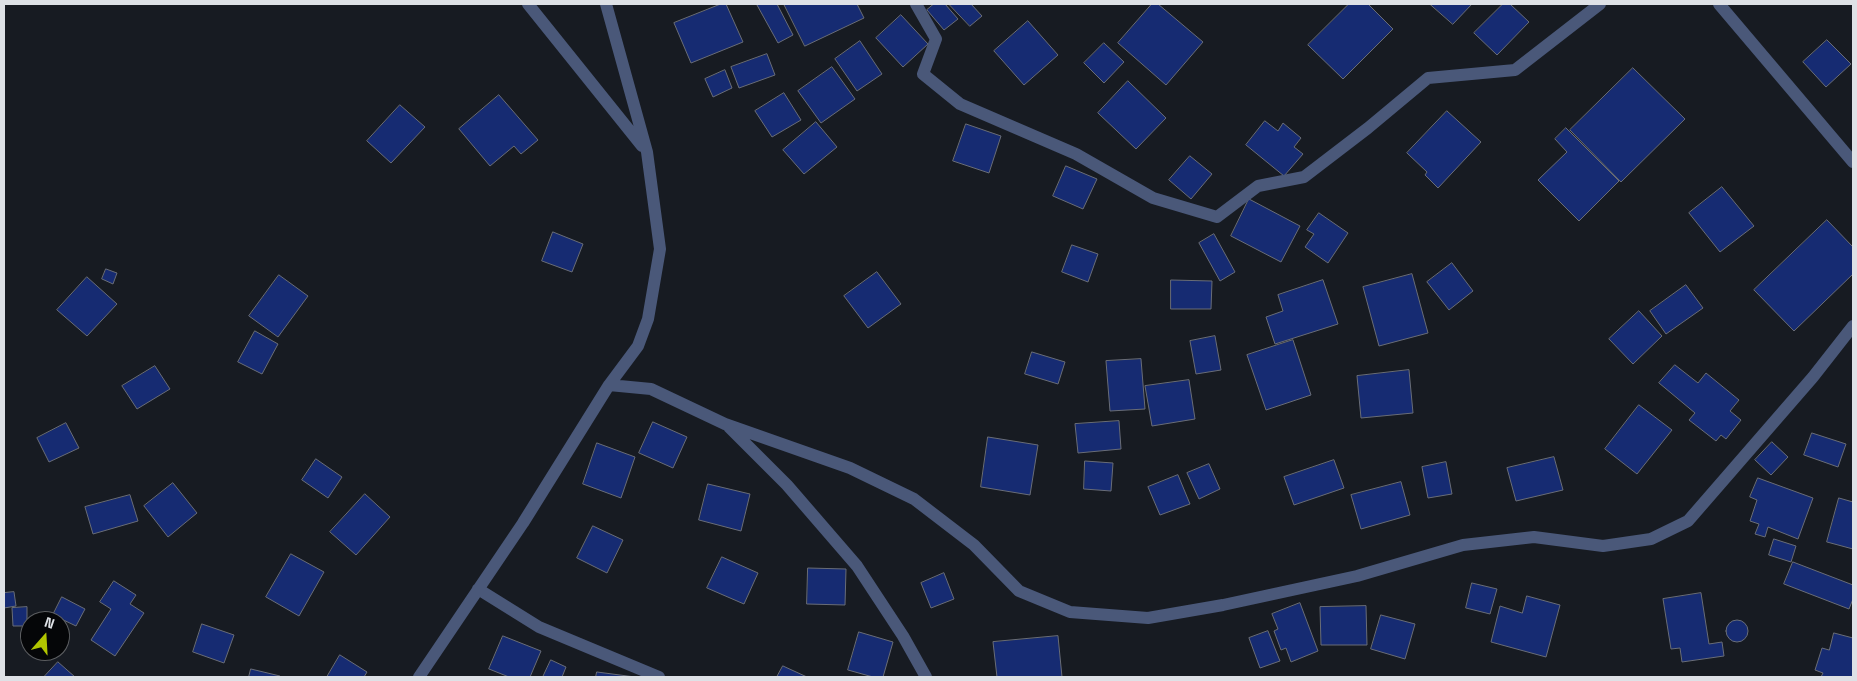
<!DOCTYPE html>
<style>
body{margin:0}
#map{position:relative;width:1857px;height:681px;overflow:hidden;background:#171b22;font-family:"Space Grotesk",sans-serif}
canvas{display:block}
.frame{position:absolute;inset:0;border:5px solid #dee1e6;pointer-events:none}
.north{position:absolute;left:20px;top:611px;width:50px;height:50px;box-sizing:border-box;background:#050608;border:1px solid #5c5e61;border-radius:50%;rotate:19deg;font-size:14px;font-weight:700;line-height:20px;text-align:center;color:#dee1e6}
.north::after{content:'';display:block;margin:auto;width:18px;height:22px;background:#b1c500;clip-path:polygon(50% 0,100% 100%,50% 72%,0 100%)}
</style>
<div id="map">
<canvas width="1857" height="681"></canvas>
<div class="frame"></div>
<div class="north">N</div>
</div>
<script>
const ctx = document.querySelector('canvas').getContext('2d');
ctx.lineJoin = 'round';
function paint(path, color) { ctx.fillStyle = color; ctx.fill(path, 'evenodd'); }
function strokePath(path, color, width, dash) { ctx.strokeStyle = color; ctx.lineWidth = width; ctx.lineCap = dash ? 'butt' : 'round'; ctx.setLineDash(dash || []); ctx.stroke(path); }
const building = new Path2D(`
 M721 4H726L743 42 691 63 674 23Z
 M760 4H777L793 35 778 43 757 5Z
 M784 4H857L864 18 805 46Z
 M934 4H945L958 19 944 30 927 10Z
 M949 4H971L982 16 970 26Z
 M1152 4H1158L1203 42 1166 85 1118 43Z
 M1349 4H1368L1393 29 1343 79 1308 45Z
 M1430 4H1472L1453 24Z
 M1503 4H1510L1529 22 1497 55 1474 33Z
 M901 15 928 44 903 67 876 38Z
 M1028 21 1058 55 1024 85 994 51Z
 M1827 40 1851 64 1826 87 1803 62Z
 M860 41 882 74 857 91 835 59Z
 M1104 43 1124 62 1104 83 1084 63Z
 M767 54 775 75 739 88 731 67Z
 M832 67 855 99 821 123 798 91Z
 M1633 68 1685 119 1621 182 1570 130Z
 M725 70 732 88 713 97 705 79Z
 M1128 81 1166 118 1136 149 1098 113Z
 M784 93 801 120 772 137 755 111Z
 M499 95 538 140 521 154 514 146 490 166 459 129Z
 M400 105 425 127 391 163 367 141Z
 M1447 111 1481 142 1438 188 1425 175 1427 172 1407 153Z
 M1265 121 1278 131 1283 123 1301 138 1294 147 1303 154 1284 176 1246 145Z
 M816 122 837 147 804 174 783 150Z
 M966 124 1001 136 989 173 953 161Z
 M1566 128 1619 181 1579 221 1538 180 1567 152 1555 139Z
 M1190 156 1212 174 1191 199 1169 180Z
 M1066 166 1097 179 1083 209 1053 196Z
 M1722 187 1754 226 1720 252 1689 213Z
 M1249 199 1300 226 1281 262 1231 236Z
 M1319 213 1348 233 1328 263 1305 247 1314 234 1307 230Z
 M1827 220 1853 247V274L1794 331 1754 290Z
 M553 232 583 244 572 272 542 261Z
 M1214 234 1235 272 1220 281 1199 243Z
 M1072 245 1098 254 1088 282 1062 272Z
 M1452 263 1473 291 1449 310 1427 282Z
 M106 269 117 273 113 284 102 279Z
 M877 272 901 304 868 328 844 296Z
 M1412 274 1428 333 1379 346 1363 287Z
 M279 275 308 296 278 337 249 316Z
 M87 277 117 304 87 336 57 310Z
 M1171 280 1212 281 1211 309H1171Z
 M1323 280 1338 324 1275 344 1266 317 1283 311 1278 295Z
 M1686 285 1703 308 1666 334 1650 311Z
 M1639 311 1662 336 1633 364 1609 339Z
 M255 331 278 344 262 374 238 362Z
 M1215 336 1221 370 1196 374 1190 341Z
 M1293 340 1311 395 1266 410 1247 355Z
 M1032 352 1065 362 1058 384 1025 374Z
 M1141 359 1145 409 1110 411 1106 361Z
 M1675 365 1698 383 1706 373 1739 400 1730 411 1741 420 1726 439 1721 435 1716 441 1689 420 1695 413 1659 383Z
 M155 366 170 389 137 409 122 386Z
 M1409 370 1413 413 1361 418 1357 376Z
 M1189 380 1195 419 1152 426 1145 386Z
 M1639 405 1672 430 1637 474 1605 449Z
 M1119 421 1121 449 1078 453 1075 424Z
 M653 422 687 437 673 468 639 453Z
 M66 423 79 448 49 462 37 438Z
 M1812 433 1846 444 1838 467 1804 455Z
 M988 437 1038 445 1030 495 981 487Z
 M1772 442 1788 457 1771 475 1755 460Z
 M597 443 635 457 621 498 583 484Z
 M1554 457 1563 490 1516 501 1507 468Z
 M316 459 342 477 328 498 302 480Z
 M1334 460 1344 488 1294 505 1284 477Z
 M1085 461 1113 463 1111 491 1084 489Z
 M1446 462 1452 494 1428 498 1422 467Z
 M1209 464 1220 489 1199 499 1187 473Z
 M1178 475 1190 504 1160 515 1148 487Z
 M1758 478 1813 498 1798 539 1768 527 1765 537 1755 534 1759 524 1750 521 1757 500 1750 497Z
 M1401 482 1410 515 1361 529 1351 495Z
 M173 483 197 513 168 537 144 506Z
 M708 484 750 494 741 531 699 520Z
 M365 494 390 517 356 555 330 532Z
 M130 495 138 521 93 534 85 507Z
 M1839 498 1853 502V549L1827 542Z
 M593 526 623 540 607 573 577 558Z
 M1774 539 1796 546 1791 562 1769 555Z
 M291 554 324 572 299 616 266 597Z
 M722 557 758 573 744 604 707 588Z
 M1793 562 1853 585V599L1849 609 1784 584Z
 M808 568 846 569 845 605 807 604Z
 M944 573 954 599 931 608 921 583Z
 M114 581 136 595 130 604 144 613 115 656 91 640 111 609 100 602Z
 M1472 583 1497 589 1490 614 1466 608Z
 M14 592 16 606 4 608V593Z
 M1701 593 1709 644 1722 642 1724 656 1682 662 1680 648 1671 649 1663 599Z
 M1527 596 1560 605 1546 657 1491 642 1500 606 1522 613Z
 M62 597 85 609 76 626 53 615Z
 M1300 603 1318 651 1291 662 1286 648 1281 650 1274 631 1278 629 1272 614Z
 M1366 606 1367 645H1321L1320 607Z
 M27 607V626H13L12 608Z
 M1381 615 1415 624 1405 659 1371 649Z
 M1726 631a11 11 0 1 1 22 0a11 11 0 1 1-22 0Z
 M202 624 234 635 224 663 193 652Z
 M1268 631 1280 661 1260 668 1249 638Z
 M859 632 893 642 883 677H873L848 670Z
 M1834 633 1853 638V677H1821L1823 673 1815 670 1822 648 1829 650Z
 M503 636 541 651 530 677H509L489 669Z
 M1058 636 1062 677H997L993 642Z
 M340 655 367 672 364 677H327Z
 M551 660 566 667 562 677H543Z
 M58 662 75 677H44Z
 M783 666 807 677H777Z
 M251 669 280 676 279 677H249Z
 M597 672 635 677H596Z`);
const minor = new Path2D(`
 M528 4 642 146
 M916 4 936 39 923 74 960 104 1076 154 1153 198 1217 217 1258 186 1304 177 1368 128 1428 78 1515 70 1600 4
 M1719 4 1853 162
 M609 385 651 389 725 424 850 468 914 499 974 545 1019 591 1070 612 1148 618 1223 605 1357 576 1463 545 1534 537 1603 546 1651 539 1688 521 1813 377 1853 326
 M729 427 787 485 857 566 903 636 926 677
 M478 589 539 627 659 677
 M419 677 523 523 609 385 638 346 648 319 660 249 647 152 606 4`);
paint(building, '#162b72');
strokePath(building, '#696d77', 1);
strokePath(minor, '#4a5879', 12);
</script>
